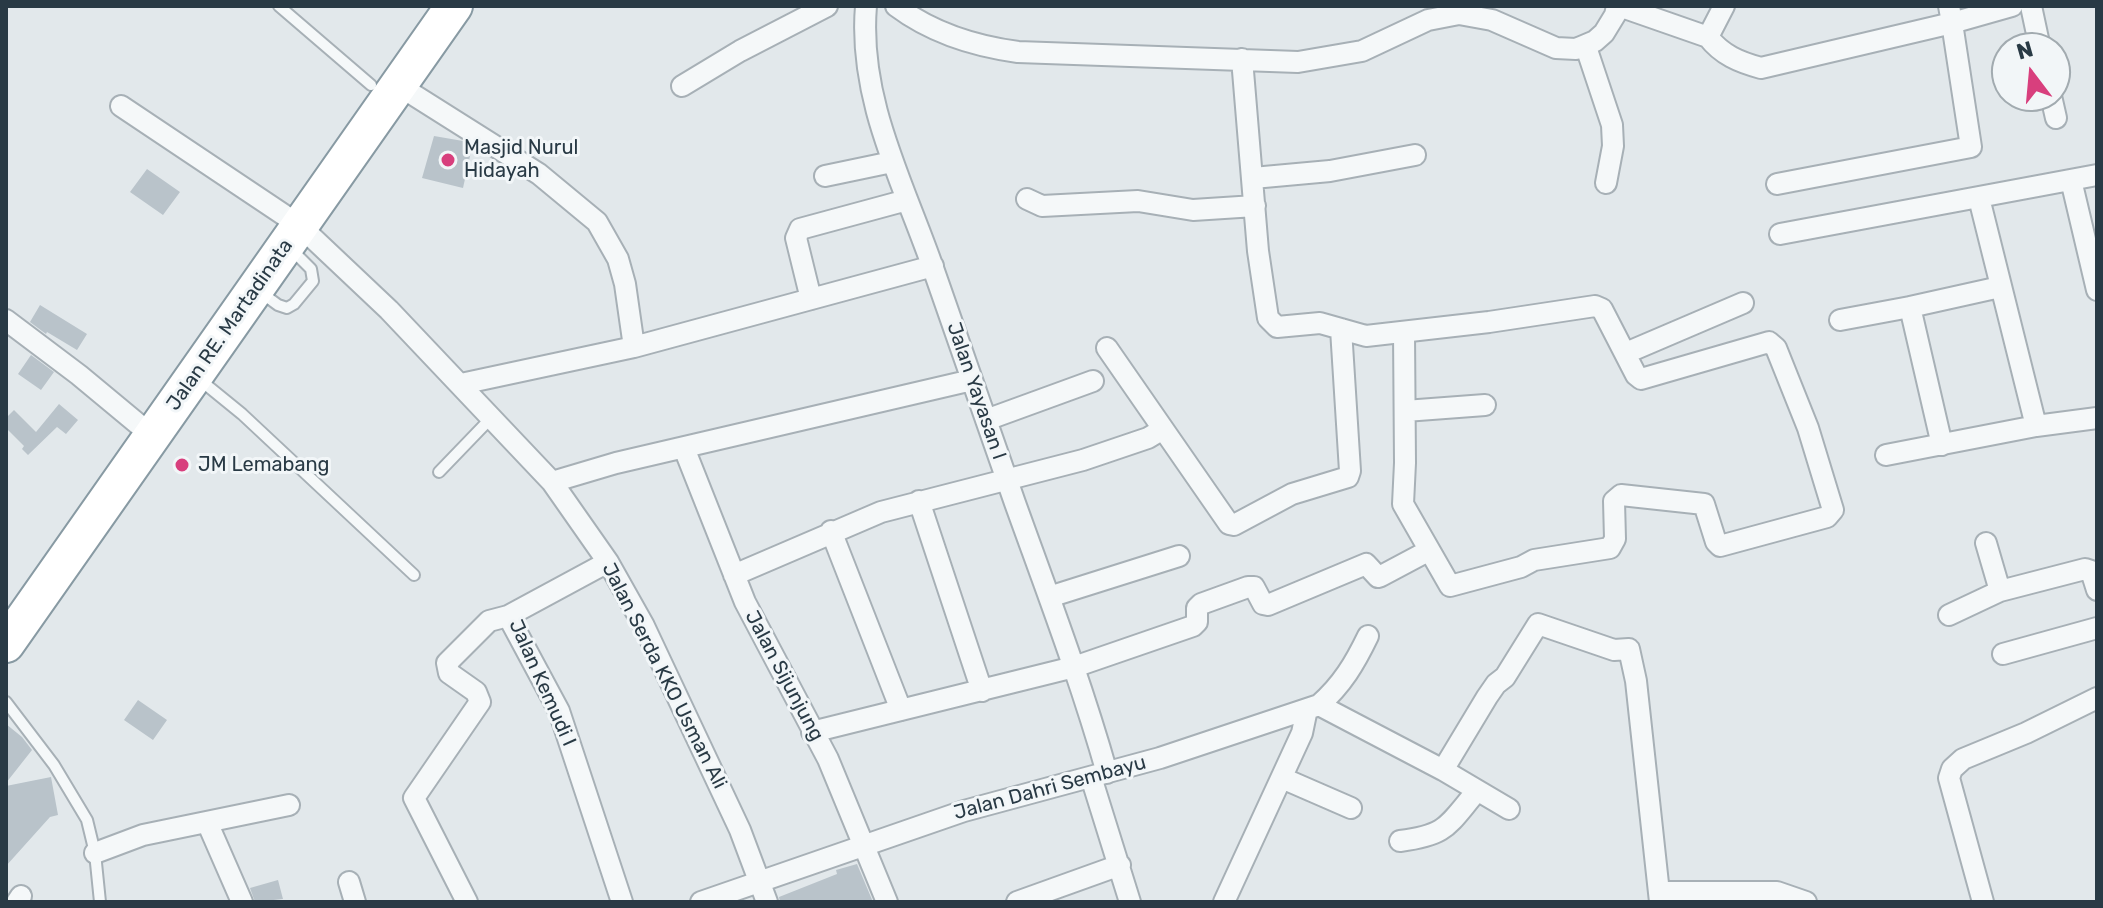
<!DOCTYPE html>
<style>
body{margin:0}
#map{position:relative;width:2103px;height:908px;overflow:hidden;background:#e2e8eb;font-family:Rubik,sans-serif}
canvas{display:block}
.frame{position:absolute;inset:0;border:8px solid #293a45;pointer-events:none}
.north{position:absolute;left:1991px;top:32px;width:80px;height:80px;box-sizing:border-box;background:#f2f6f8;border:2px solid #a2abb0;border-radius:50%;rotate:344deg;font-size:22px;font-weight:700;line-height:32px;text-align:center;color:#293a45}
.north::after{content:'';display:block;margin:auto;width:28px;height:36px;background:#d83f7d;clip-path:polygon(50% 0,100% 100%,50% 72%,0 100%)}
</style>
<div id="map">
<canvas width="2103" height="908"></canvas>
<div class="frame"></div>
<div class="north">N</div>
</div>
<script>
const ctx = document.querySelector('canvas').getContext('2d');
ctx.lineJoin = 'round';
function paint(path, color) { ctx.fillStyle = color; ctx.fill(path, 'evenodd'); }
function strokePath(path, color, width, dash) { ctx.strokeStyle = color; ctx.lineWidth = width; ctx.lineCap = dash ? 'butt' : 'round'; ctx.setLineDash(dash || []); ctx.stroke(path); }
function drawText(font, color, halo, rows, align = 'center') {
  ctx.font = font + ' Rubik,sans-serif'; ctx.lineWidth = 6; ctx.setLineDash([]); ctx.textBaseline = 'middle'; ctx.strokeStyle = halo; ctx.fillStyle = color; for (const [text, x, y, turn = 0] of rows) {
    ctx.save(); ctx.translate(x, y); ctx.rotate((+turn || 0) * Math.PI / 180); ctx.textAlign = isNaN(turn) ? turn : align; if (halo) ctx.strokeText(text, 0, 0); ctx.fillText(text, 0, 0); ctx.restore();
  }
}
const building = new Path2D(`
 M434 136 463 141 472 147 463 188 422 178Z
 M147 169 180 192 163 215 130 192Z
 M40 305 87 334 77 350 47 332 46 334 30 322Z
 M31 355 54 372 41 390 18 374Z
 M59 404 78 420 66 434 57 427 28 455 22 449 24 446 6 428V418L14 410 36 432Z
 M138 700 167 720 153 740 124 720Z
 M6 724 22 737 32 750 6 783Z
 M51 777 58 815 50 817 6 866V786Z
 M857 864 873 902H780L779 897 837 874 836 870Z
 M278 880 283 899 255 902 250 888Z`);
const lane = new Path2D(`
 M279 6 371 85
 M259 291 278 305 287 308 294 304 313 281 311 269 291 249
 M199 379 242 414 414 575
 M439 472 492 417
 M6 702 54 765 87 820 95 853 100 902`);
const street = new Path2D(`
 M866 6C858 99 903 182 933 268 961 346 987 425 1015 503 1047 592 1081 681 1107 773
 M896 6C932 33 973 46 1018 52L1298 62 1362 51 1428 20 1459 14 1492 20 1556 48 1576 49 1595 41 1604 33 1615 15 1617 6
 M1619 6 1708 37
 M1724 6 1708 37C1722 55 1739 62 1761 68L1952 23 1971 147 1777 184
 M1949 6 1952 23 2012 6
 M2031 6 2040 48
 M1586 47 1612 125 1613 146 1606 183
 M1242 59 1258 251 1268 318 1277 327 1320 323 1366 336 1489 322 1595 306 1602 309 1636 375 1641 379 1769 342 1776 348 1808 428 1833 510 1827 517 1720 546 1716 542 1704 504 1621 495 1614 501 1615 539 1610 548 1534 560 1521 567 1450 586 1403 504 1405 463 1404 333
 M398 85 539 174 597 222 618 259 625 284 634 347
 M682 86 740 51 827 6
 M2051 96 2056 118
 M121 106 299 225 389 310 552 482 608 562 644 626 740 830 767 902
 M825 176 892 162
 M1253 178 1330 171 1415 155
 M2071 180 2097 290
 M1979 198 2036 426
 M1027 199 1042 206 1138 201 1193 210 1255 206
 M1780 234 2097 175
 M811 299 796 238 800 229 907 200
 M1910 307 2000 287
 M6 320 79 375 138 424
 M1840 320 1910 307 1942 445
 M1107 348 1229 524 1234 525 1292 494 1348 477 1350 471 1341 329
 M1626 353 1743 303
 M461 384 634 347 933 266
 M1405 411 1485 405
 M986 420 1093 381
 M684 448 745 602 828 759 887 902
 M1886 455 2036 426 2097 418
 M552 482 616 463 972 380
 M919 501 982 691
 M831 531 901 710
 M1986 543 2000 591
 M608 562 508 616 559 711 622 902
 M734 575 881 512 1083 460 1148 438 1163 429
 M1049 597 1179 556
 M1949 615 2000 591 2085 569 2091 571 2097 590
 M2003 654 2097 628
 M1319 705 1443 770 1509 809
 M812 732 1074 667 1193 626 1197 622V608L1201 604 1248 587H1254L1263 604 1268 605 1366 564 1378 577 1381 576 1428 551
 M1443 770 1487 697 1496 684 1505 677 1538 624 1614 650 1629 649 1636 681 1660 902
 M1091 777 1130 902
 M1282 778 1351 808
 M207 822 242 902
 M1400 841C1447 835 1447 826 1476 792
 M95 853 143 835 289 805
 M349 882 355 902
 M1659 892H1777L1806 902
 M17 902 21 896
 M467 902 414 798 480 702 476 692 449 673 447 663 489 621 508 616
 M701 902 964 811 1160 758 1319 705C1342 685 1355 663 1368 636
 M1017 902 1120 865
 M1224 902 1302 733 1307 709
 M1983 902 1949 778 1952 769 1963 759 2026 733 2097 698`);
const highway = new Path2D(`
 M6 644 454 6`);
const markers = [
 [448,160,8,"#d83f7d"],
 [182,465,8,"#d83f7d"]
];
const poiNames = [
 ["Masjid Nurul",464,148],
 ["Hidayah",464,171],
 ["JM Lemabang",198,465]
];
const streetNames = [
 ["Jalan RE. Martadinata",230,325,-55],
 ["Jalan Yayasan I",976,391,71],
 ["Jalan Serda KKO Usman Ali",664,676,63],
 ["Jalan Sijunjung",784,676,62],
 ["Jalan Kemudi I",542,683,66],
 ["Jalan Dahri Sembayu",1050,788,-15]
];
paint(building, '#b9c3ca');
strokePath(lane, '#a7b0b6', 14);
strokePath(street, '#a7b0b6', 24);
strokePath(highway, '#889aa3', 40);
strokePath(lane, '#f5f8f9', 10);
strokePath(street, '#f5f8f9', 20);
strokePath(highway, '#fff', 36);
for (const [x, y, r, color] of markers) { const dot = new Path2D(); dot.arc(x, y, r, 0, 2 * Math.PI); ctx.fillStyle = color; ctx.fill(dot); strokePath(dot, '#f2f6f8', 3); }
drawText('20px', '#293a45', '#f2f6f8', poiNames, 'left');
drawText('20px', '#293a45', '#f2f6f8', streetNames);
</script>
